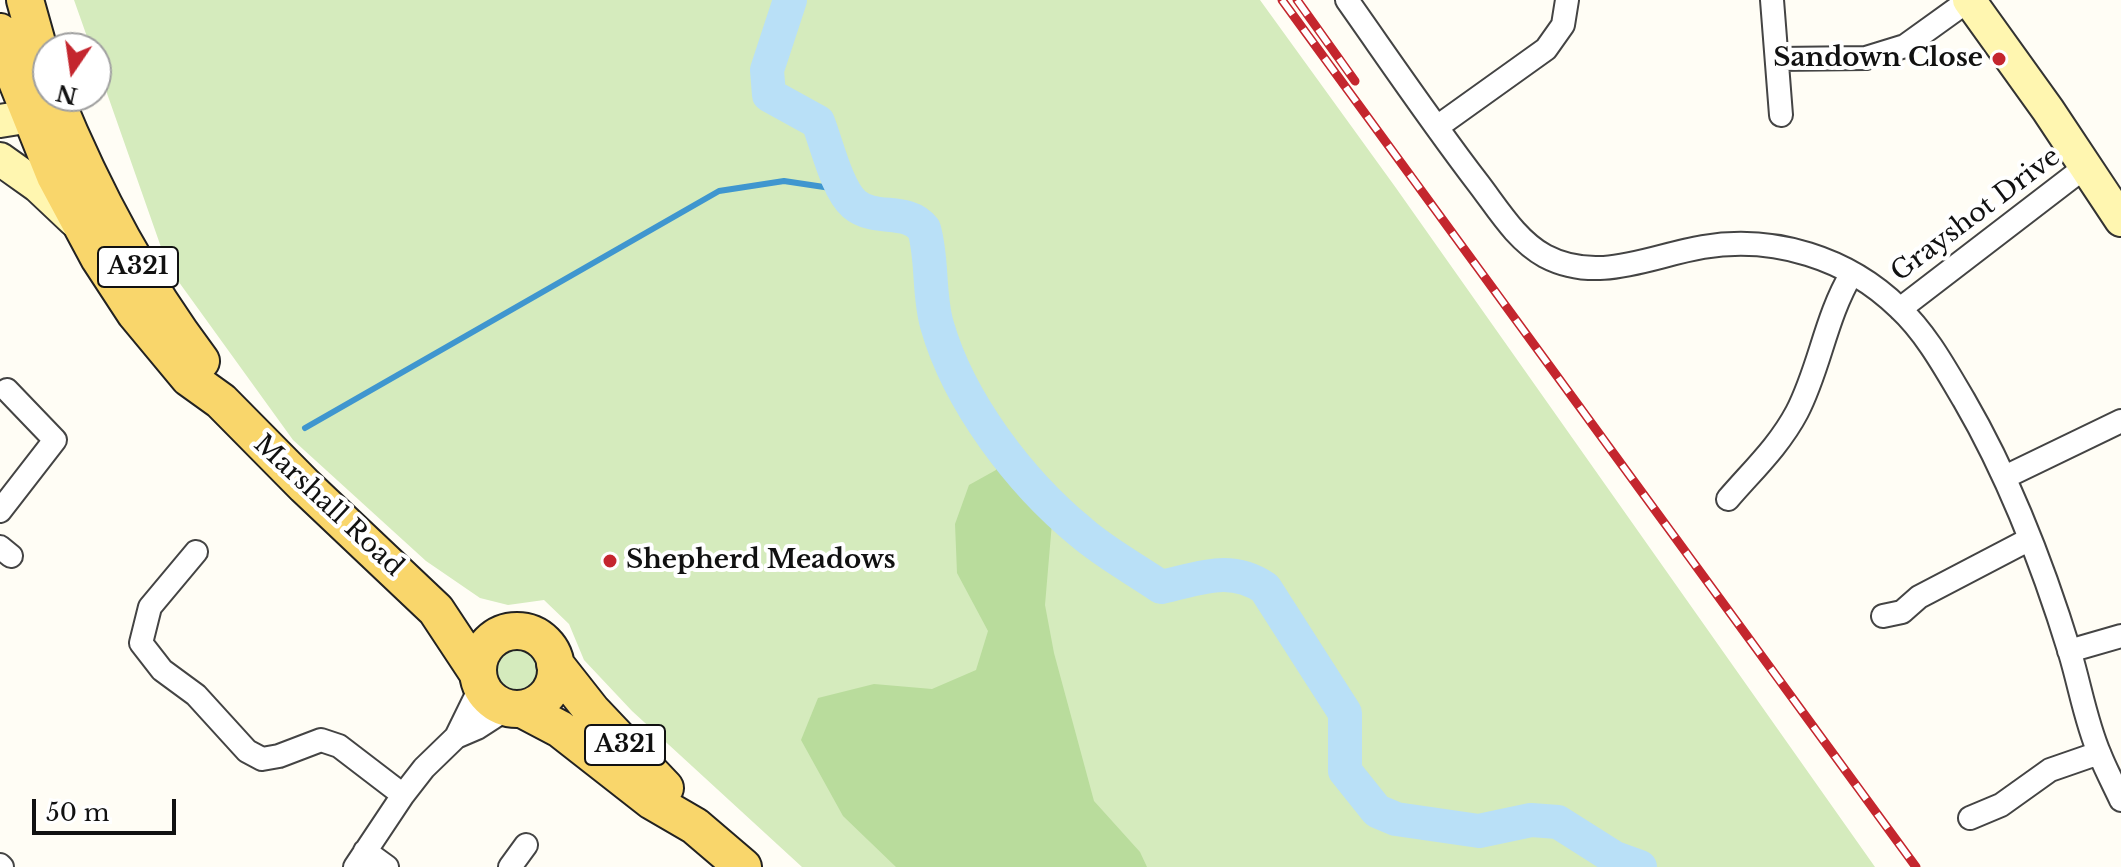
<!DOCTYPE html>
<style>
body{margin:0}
#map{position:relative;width:2121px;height:867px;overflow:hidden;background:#fffdf5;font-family:"Libre Baskerville",serif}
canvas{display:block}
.north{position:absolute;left:32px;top:32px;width:80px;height:80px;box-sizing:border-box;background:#fff;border:2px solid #a0a0a0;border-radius:50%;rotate:193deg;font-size:22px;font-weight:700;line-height:32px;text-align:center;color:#111}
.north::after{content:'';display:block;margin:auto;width:28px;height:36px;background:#c4262e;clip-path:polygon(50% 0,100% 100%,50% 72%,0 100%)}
.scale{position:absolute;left:32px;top:799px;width:144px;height:36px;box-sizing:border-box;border:4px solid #111;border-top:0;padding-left:10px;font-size:24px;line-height:28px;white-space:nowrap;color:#111;-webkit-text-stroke:6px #fff;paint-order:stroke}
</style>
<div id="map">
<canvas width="2121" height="867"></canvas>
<div class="north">N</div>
<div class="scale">50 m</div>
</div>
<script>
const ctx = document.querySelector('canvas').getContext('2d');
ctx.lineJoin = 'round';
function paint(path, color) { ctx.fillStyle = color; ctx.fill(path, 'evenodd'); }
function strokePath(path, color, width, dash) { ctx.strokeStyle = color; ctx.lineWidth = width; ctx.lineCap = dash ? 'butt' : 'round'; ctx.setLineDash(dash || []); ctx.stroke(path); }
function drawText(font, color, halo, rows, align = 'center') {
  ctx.font = font + ' "Libre Baskerville",serif'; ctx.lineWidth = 8; ctx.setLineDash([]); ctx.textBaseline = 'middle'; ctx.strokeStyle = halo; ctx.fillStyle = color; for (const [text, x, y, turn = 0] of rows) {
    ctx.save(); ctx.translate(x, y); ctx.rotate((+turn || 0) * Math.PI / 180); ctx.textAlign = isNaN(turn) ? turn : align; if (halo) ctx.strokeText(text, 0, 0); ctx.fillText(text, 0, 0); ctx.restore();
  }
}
const green = new Path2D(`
 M74 0H1260L1396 188 1875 867H802L632 711 584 660 569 624 544 600 508 605 480 598 426 561 293 440 168 267 96 62V48H91Z
 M492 673a26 26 0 1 1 52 0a26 26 0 1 1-52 0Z`);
const forest = new Path2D(`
 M1000 430 1054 499 1045 605 1054 653 1094 801 1140 852 1147 867H896L843 816 801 740 818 698 874 684 932 689 976 670 988 631 957 573 955 524 969 485 996 470Z`);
const stream = new Path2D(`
 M305 428 719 191 784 181 844 190`);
const river = new Path2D(`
 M790 0 767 70 769 95 818 122C827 145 837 189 854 204 875 222 907 207 924 229 933 260 928 294 937 325 959 402 1020 482 1081 532 1105 553 1135 569 1161 587 1199 579 1230 564 1265 588L1345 713V771L1377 811 1396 819 1479 831 1531 820 1558 822 1615 858 1640 867`);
const street = new Path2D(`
 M1347 0C1390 61 1432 123 1478 183 1498 209 1516 240 1545 256 1598 284 1650 256 1703 247 1774 235 1848 258 1899 308 1926 333 1945 368 1964 400 2010 479 2043 565 2070 653 2080 686 2086 723 2100 755 2106 770 2114 785 2121 800
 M1772 0 1781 115
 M1778 59 1866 58 1905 46 1969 0
 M1437 127 1546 49 1563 25 1567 0
 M1900 309 2085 167
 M2005 477 2121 421
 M1728 499C1753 470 1779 446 1797 412 1820 368 1825 318 1852 273
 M0 511 55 440 7 390
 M0 547 11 556
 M196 552 150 607 141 643 162 670 196 695 247 751 262 759 279 756 321 740 339 746 403 795
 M1883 616 1902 612 1919 597 2030 539
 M2069 651 2121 636
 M456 737 477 728 508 708
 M1970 818 2001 805 2050 770 2099 753
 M365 851 387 867
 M0 865 2 867
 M355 867 403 795 424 768 456 737 481 686
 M510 867 526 845`);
const secondary = new Path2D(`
 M1969 0 2048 110 2121 220
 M0 121 31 116 55 108
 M0 159 38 186 74 220`);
const primary = new Path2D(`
 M25 0 48 82
 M0 32 12 69 55 176 99 258 135 313 189 378 221 401 305 486 436 610 477 672
 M54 96C92 189 140 280 201 361
 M478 670a39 39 0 1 1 78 0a39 39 0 1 1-78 0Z
 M555 664 592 711 665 788
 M522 709 560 729 652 801 695 826 743 867`);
const rail = new Path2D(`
 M1282 0 1916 867
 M1297 0 1355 81`);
const markers = [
 [1999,59,8,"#c4262e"],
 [610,561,8,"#c4262e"]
];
const shields = [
 [138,267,80],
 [625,745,80]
];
const shieldNames = [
 ["A321",138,267],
 ["A321",625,745]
];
const poiNames = [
 ["Sandown Close",1983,59],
 ["Shepherd Meadows",626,561,"left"]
];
const streetNames = [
 ["Grayshot Drive",1976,215,-37],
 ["Marshall Road",328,506,43]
];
paint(green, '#d5ebbd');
paint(forest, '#b9dc9c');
strokePath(stream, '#3f96cf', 6);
strokePath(river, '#b9e0f7', 34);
strokePath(street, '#444', 26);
strokePath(secondary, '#333', 36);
strokePath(primary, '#222', 40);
strokePath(street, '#fff', 22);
strokePath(secondary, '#fff6b0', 32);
strokePath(primary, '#f9d66b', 36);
strokePath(rail, '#c4262e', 9);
strokePath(rail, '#fff', 6, [18]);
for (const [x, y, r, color] of markers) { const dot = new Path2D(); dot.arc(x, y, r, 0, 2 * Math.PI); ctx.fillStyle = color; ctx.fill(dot); strokePath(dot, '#fff', 3); }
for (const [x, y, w] of shields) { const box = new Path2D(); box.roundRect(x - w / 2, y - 20, w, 40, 6); ctx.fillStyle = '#fff'; ctx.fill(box); strokePath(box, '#111', 2); }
drawText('bold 24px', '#111', null, shieldNames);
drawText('bold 26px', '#111', '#fff', poiNames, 'right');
drawText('26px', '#111', '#fff', streetNames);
</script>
